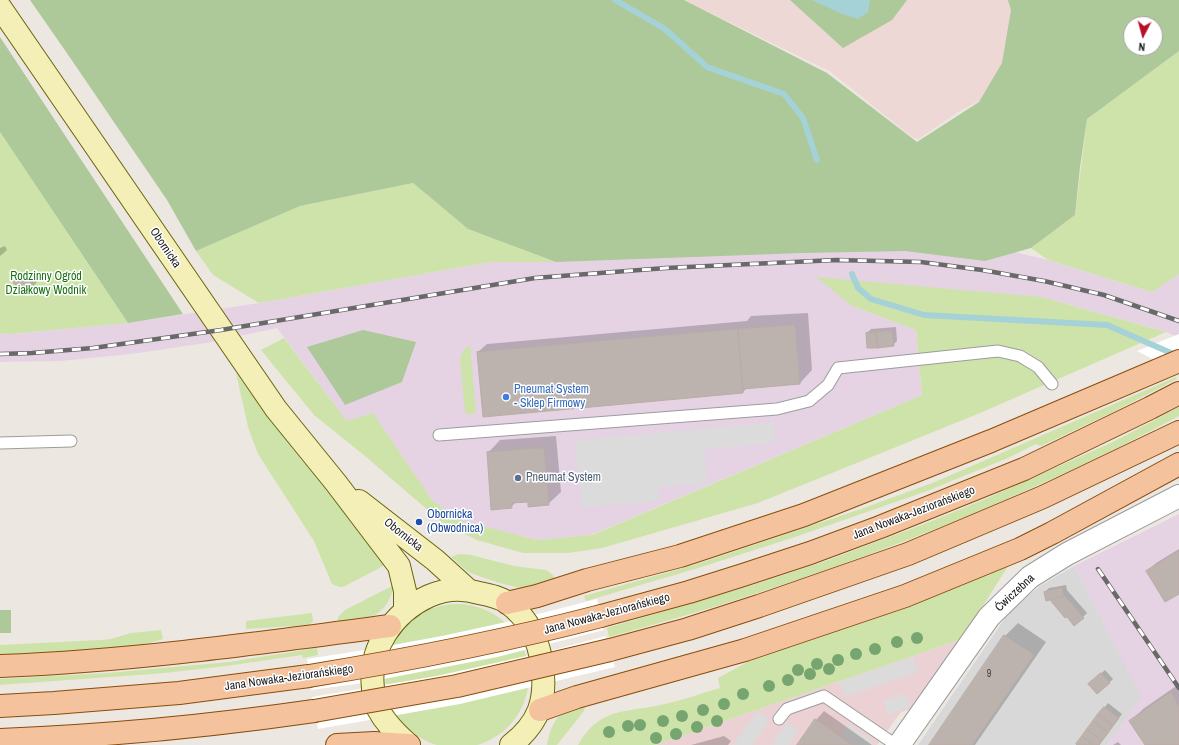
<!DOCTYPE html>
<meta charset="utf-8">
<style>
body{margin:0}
#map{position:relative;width:1179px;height:745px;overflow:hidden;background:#ece7e1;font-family:"Archivo Narrow",sans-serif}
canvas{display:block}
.north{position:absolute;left:1123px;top:16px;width:40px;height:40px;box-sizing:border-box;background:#fff;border:1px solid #a4a4a4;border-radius:50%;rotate:186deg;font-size:11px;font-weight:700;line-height:16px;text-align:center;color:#1b1b1b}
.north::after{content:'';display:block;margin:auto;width:14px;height:18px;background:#b80e26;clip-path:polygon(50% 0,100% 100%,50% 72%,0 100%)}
</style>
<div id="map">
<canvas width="1179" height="745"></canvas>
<div class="north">N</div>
</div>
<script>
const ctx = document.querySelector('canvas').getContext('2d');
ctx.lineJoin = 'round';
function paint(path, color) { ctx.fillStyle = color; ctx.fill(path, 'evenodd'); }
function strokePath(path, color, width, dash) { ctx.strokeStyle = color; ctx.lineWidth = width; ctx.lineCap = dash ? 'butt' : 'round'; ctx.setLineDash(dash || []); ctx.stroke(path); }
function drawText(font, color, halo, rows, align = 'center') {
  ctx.font = font + ' "Archivo Narrow",sans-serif'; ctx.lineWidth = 3; ctx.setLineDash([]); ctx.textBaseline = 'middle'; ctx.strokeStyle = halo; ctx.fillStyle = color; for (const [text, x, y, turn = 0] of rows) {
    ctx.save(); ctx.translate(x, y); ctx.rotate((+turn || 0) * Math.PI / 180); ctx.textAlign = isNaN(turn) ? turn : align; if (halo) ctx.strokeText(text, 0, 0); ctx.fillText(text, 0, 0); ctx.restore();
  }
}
const residential = new Path2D(`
 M1074 566 1142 697 1107 745H918L1010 611 1040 586Z`);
const commercial = new Path2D(`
 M962 639 913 708 901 712 877 745H655Z`);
const industrial = new Path2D(`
 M977 243 1048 260 1152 292 1179 273V338L1166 332 1041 297 852 306 916 330 922 395 591 535 537 540 459 521 432 500 416 478 347 421 277 328 206 343 131 354 60 361 0 362V333L11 334 128 323 259 303 491 262Z
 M1179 514V745H1107L1141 697 1074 566Z`);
const military = new Path2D(`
 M684 0H1101L1021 79 958 112 919 139 912 137 831 72Z`);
const grass = new Path2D(`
 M1179 51V274L1152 292 1048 260 1031 248 1075 215 1087 119Z
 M0 132 128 323 10 334 0 333Z
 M413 183 468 229 556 262H491L259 303 213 275 196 251 300 206Z
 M816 277 1041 297 1166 332 980 413 758 503 602 548 568 553H523L477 540 444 524 365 456 314 415 261 350 284 338 347 421 373 413 432 500 459 520 537 540 592 535 922 395 916 330 852 306Z
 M470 345 476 411 475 414H466L465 412 460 359C462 352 464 349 470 345Z
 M236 373 296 453 389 563 343 587H339L332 584 314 541 258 454 248 427Z
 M1176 377 1177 379 1111 413 1041 446 1036 444 1008 458 927 491 795 537 695 569 586 601 584 596 694 565 861 509 935 482Z
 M1179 407V416C999 512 806 584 609 637L607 628 753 585 823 562 927 523 990 497 1113 442Z
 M459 554 471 555 514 566 546 570 552 574 556 580C545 583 534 587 523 588 514 588 476 576 467 571 462 567 456 561 451 557Z
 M1010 563 962 639 655 745H578C600 706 627 713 665 704 683 700 702 693 720 688L718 678 757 657Z
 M394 585C387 619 366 619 337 625L338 617 345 610Z
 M385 676a72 72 0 1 1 144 0a72 72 0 1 1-144 0Z
 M312 613 313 622 308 625 246 629V621Z
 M161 630 163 639 131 649 0 659V645L100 640 111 639 131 633Z
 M317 648 318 655 303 658 302 655 226 666 165 673 0 685V679L108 673 229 662Z
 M586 703 584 711 557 745H547C549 733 553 721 562 713 568 708 579 706 586 703Z`);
const forest = new Path2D(`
 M30 0H684L827 73 917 142 979 102 1002 63 1011 10 1008 0H1179V51L1087 119 1080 167 1075 215 1031 248 985 261 905 251 803 253 556 262 468 229 413 183 300 206 196 251 167 200 71 59ZM1131 24H1155V48H1131Z
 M790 0H907L892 20 843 48Z
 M0 37 183 314 128 323 0 132Z
 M363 330 416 342 402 382 345 405 307 347Z
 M0 610H11V633H0Z`);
const parking = new Path2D(`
 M773 423 775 443 704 449 707 483 658 487 659 501 582 508 575 440Z
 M913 657 918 672 845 697 839 682Z
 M905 693 910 707 888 715 883 701Z
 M757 711 770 720 752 745H733Z
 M787 722 799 731 789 745H771Z
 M848 724 873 741 871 745H855L841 735Z`);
const water = new Path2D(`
 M812 0H870L868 12 858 19 842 14Z`);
const pier = new Path2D(`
 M1179 334V373L1137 351Z
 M597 599 604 630 497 657 363 683 311 690 307 659 371 649 442 636 511 621Z
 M606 636 615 667 460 704 318 729 312 697 437 676 553 650Z`);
const shadow = new Path2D(`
 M5 246 7 250 0 256V248Z
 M29 270 37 282 33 286 14 282Z
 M808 313 812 370 800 383 747 388 743 392 478 352 487 344 747 321 751 316Z
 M896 327 897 341 893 345 867 333 871 329Z
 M556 436 561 492 548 504 529 501 516 502 511 507 488 453 500 440Z
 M1179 549V592L1148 571 1156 563Z
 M1066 585 1067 590 1087 613 1083 617 1067 616 1056 606 1045 592 1049 588Z
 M1018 623 1046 642 975 745H930L1005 636Z
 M1105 670 1113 679 1109 683 1094 680Z
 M1179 684V745H1146L1130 722 1143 709Z
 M1108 703 1122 714 1099 745H1076Z
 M824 711 872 745H798L816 720Z
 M724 736 731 741 728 745H691Z
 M1118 742 1121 745H1113Z`);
const stream = new Path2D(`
 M615 0 665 29 707 67 784 94 803 118 817 160
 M852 274 858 288 871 299 924 315 1107 325 1178 356`);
const building = new Path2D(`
 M25 273 34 286 22 295 13 282Z
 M795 325 800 384 743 389 738 329Z
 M738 329 743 393 483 417 477 352Z
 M892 331 894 346 878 348 876 332Z
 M876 332 878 348H867L866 333Z
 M544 448 549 505 528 507V502L511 503 512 508 491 510 487 452Z
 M1179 551V594L1165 602 1146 571Z
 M1062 588 1064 596 1046 601 1044 592Z
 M1063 594 1084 618 1074 626 1067 617 1065 618 1050 600 1064 596Z
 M1004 635 1034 655 972 745H929Z
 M1101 673 1110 683 1097 694 1088 684Z
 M1171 692 1179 707V745H1145L1129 721Z
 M1104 707 1119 718 1113 726 1098 714Z
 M1098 714 1113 726 1108 733 1093 721Z
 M815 719 852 745H797Z
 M1093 721 1108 733 1102 741 1087 729Z
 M1087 729 1102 741 1099 745H1093L1082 736Z
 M1082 736 1093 745H1078L1076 744Z`);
const lane = new Path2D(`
 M439 435 777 409 809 401 828 385 838 368 998 351 1020 356 1038 367 1052 384
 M0 443 71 441
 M779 719 787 709 824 696 896 745`);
const street = new Path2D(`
 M899 745 989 617 1030 577 1067 554 1179 496`);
const secondary = new Path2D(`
 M0 7 276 409 336 483 399 566 405 591V610
 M359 501 435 560 468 590
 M409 745C395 733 380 717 374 700 373 696 373 691 373 688 368 648 394 612 429 596 445 589 463 588 479 593 489 595 500 597 508 603 528 618 539 641 542 665 547 700 539 723 511 745`);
const primary = new Path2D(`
 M507 603 537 596 587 580 680 556 804 515 991 441 1179 361
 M601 616 689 592 743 575 810 553 880 527 1024 469 1150 408 1179 393
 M610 650 688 629 759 606 908 554 1043 497 1179 432
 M0 666C131 661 261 643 390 626
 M0 706 54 703 179 693 309 676
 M540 710 577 697 745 650 905 596 1020 549 1052 533 1179 464
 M0 740C105 736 210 726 314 711
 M337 745 374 743 409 745`);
const rail = new Path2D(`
 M0 354 32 353 93 348 221 330 535 278 666 268 836 260 921 262 982 270 1044 281 1104 295 1179 321
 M1098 569 1179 688`);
const primaryBridge = new Path2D(`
 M309 676C407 660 505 641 601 616
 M314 711 457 686 610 650`);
const trees = [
 [917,638],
 [897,642],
 [875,649],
 [856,654],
 [838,660],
 [817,664],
 [829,669],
 [798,670],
 [810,674],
 [788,680],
 [769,686],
 [743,694],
 [724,704],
 [703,710],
 [682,716],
 [663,721],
 [717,721],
 [640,725],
 [628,726],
 [697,727],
 [609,732],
 [676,734],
 [656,738]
];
const markers = [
 [506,397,4,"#3f7fe0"],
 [518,478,4,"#5c6f8a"],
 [419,522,4,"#1a4fb4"]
];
const numberNames = [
 ["9",989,674]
];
const streetNames = [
 ["Obornicka",165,248,56],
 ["Jana Nowaka-Jeziorańskiego",914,513,-21],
 ["Obornicka",403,535,38],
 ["Ćwiczebna",1015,593,-43],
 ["Jana Nowaka-Jeziorańskiego",607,614,-15],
 ["Jana Nowaka-Jeziorańskiego",289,678,-8]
];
const parkNames = [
 ["Rodzinny Ogród",46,277],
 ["Działkowy Wodnik",46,291]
];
const shopNames = [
 ["Pneumat System",514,390],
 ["- Sklep Firmowy",514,404]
];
const serviceNames = [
 ["Pneumat System",526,478]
];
const transitNames = [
 ["Obornicka",427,515],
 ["(Obwodnica)",427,529]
];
paint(residential, '#d9d8d8');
paint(commercial, '#ecd1d4');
paint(industrial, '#e5d3e4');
paint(military, '#edd8d5');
paint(grass, '#cee3aa');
paint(forest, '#adc899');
paint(parking, '#dbdbdb');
paint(water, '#a4d2d7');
paint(pier, '#fff');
paint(shadow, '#0003');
strokePath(stream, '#a4d2d7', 6);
paint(building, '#bcb2ae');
strokePath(building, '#bcaca5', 1);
strokePath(lane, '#9c9c9c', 13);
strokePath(street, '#9c9c9c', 24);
strokePath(secondary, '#68650c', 24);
strokePath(primary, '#884d0b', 24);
strokePath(lane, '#fff', 11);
strokePath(street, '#fff', 22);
strokePath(secondary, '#f4efb7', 22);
strokePath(primary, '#f4c39e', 22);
strokePath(rail, '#696969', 4.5);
strokePath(rail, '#fff', 3, [9]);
strokePath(primaryBridge, '#884d0b', 24, []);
strokePath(primaryBridge, '#f4c39e', 22);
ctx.fillStyle = '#77a570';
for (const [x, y] of trees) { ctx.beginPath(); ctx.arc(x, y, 6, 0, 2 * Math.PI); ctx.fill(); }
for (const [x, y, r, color] of markers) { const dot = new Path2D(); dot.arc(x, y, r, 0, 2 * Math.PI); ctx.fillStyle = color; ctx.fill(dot); strokePath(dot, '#fff', 1.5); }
drawText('10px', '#434140', null, numberNames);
drawText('12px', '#1b1b1b', '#fff', streetNames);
drawText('12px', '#186f13', '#fff', parkNames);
drawText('12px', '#366cbe', '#fff', shopNames, 'left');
drawText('12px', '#4e5e75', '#fff', serviceNames, 'left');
drawText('12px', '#164399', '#fff', transitNames, 'left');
</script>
